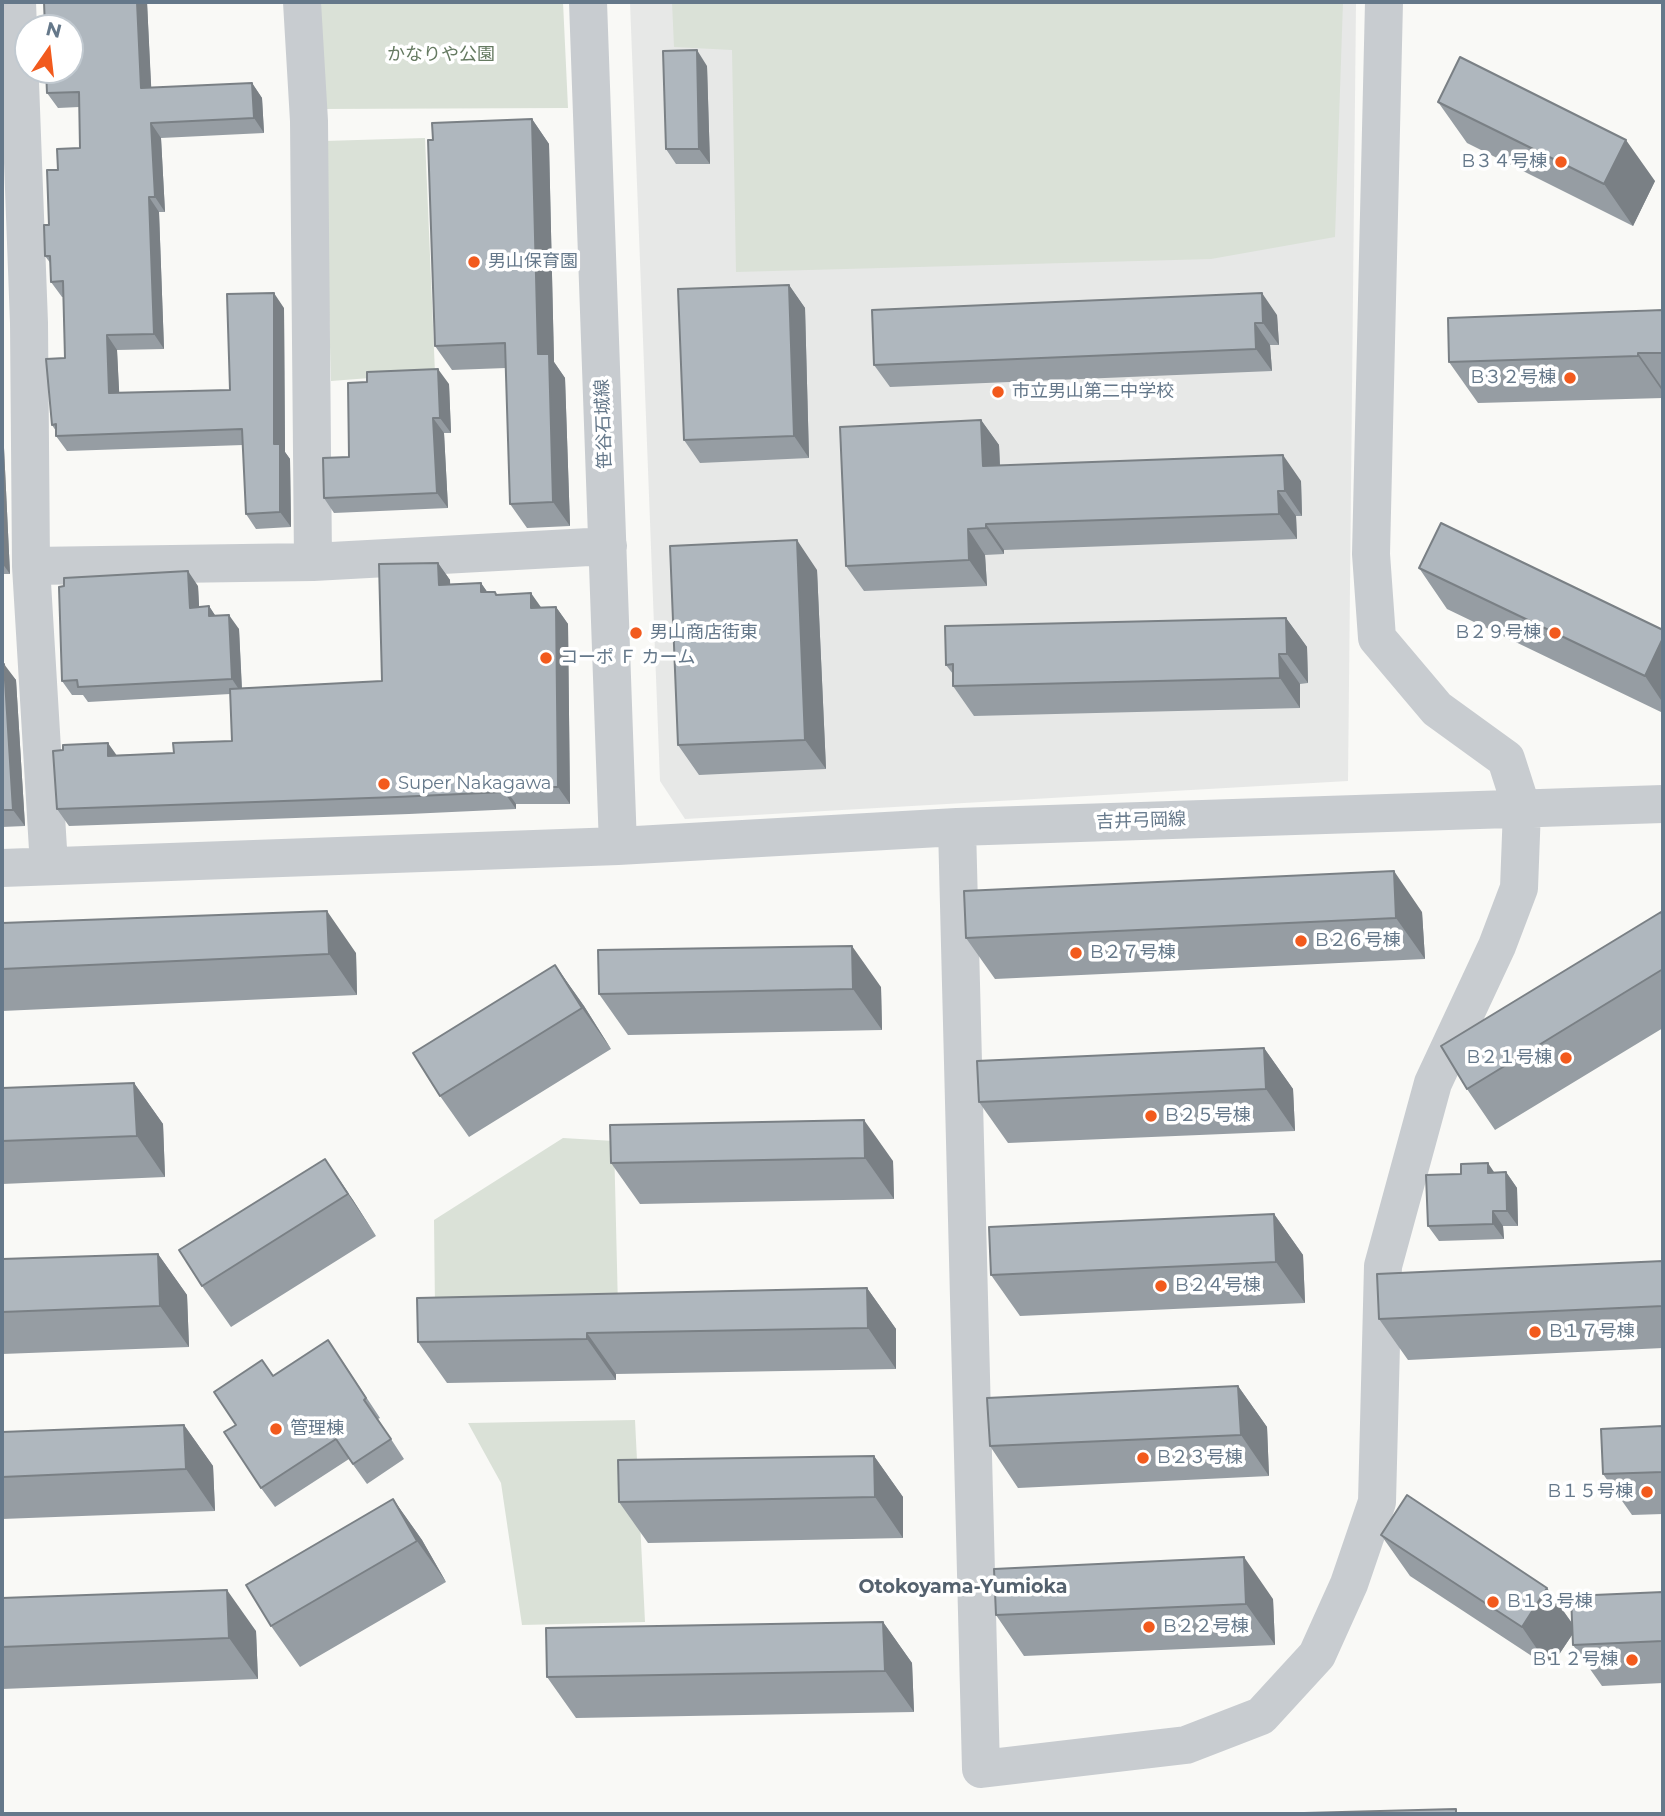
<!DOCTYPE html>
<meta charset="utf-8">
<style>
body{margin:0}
#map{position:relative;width:1665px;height:1816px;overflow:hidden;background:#f9f9f6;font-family:Montserrat,sans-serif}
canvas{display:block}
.frame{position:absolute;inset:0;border:4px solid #65788a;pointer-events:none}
.north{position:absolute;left:14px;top:14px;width:70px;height:70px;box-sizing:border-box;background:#fff;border:2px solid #c1c9d0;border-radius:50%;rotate:14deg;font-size:19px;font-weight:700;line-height:28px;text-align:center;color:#65788a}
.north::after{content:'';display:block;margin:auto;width:24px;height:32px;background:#f25a1d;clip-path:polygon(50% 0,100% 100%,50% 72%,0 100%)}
</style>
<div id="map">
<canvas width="1665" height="1816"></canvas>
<div class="frame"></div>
<div class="north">N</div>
</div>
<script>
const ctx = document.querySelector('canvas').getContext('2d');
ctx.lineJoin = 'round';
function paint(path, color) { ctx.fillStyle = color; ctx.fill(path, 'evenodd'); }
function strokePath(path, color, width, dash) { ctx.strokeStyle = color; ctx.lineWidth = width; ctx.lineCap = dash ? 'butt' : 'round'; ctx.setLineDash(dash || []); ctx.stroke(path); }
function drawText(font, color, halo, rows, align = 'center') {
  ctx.font = font + ' Montserrat,"Noto Sans JP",sans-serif'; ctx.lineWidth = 7; ctx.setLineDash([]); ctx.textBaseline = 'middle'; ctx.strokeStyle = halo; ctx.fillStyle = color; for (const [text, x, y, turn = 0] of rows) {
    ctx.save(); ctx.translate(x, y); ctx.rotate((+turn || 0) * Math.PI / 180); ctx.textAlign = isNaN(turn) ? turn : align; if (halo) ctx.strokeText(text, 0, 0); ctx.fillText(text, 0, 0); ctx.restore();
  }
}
const built = new Path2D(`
 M630 2H1356L1348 781 685 819 660 781Z`);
const green = new Path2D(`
 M314 2H563L568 108 320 109Z
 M672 2H1343L1335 237 1211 259 736 272 732 50 674 47Z
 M425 138 435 373 331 381 324 141Z
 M563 1138 614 1141 618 1308H435L434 1220Z
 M635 1420 645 1622 522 1625 501 1483 468 1423Z`);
const minor = new Path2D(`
 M17 2 29 323 31 566 49 866
 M302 2 309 121 313 562
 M588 2 618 846
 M31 566 313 562 608 546
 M957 827 981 1769 1186 1745 1261 1716 1317 1655 1349 1584 1377 1502 1383 1266 1433 1083 1497 946 1519 888 1522 809 1506 759 1437 709 1377 638 1371 554 1384 2
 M2 868 618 846 957 827 1663 804`);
const wall = new Path2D(`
 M44 2H147L151 88 252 83 262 98 264 133 161 138 165 212H159L164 349 117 350 119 393 230 390 284 308 285 452 290 459 291 527 256 529 246 514 243 445 67 451 56 436V431L52 425 65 358 63 297H62L51 282V264L45 256 58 170 80 148 79 107 58 108 47 93Z
 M707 66 710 164H676L666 149Z
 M1438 102 1655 181 1633 226 1467 143Z
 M532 119 549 144 554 362 565 378 570 526 527 528 510 504 506 368 452 370 435 346 433 140Z
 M789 285 805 308 809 458 700 463 684 440Z
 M1663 310V398L1478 403 1449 362Z
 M1277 315 1279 345H1270L1272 371 890 387 874 365Z
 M367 382 449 384 451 433H444L448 508 334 513 324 498 349 457Z
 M981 420 999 445 1000 465 1301 481 1302 516H1296L1297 539 1004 550V554L985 555 987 586 864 591 846 566Z
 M2 445 4 448 10 574H2Z
 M438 563 450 580V584L481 583 487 592H495L498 595 541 608 556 607 568 624 570 804H516V809L409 814 69 826 57 809 116 755 174 753 232 741 230 694 88 702 83 695H72L62 681 198 586 199 607 209 606 215 616 239 629 242 688 382 681Z
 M1419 568 1663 630V713L1447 609Z
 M817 570 826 769 699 775 678 745Z
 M1286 618 1307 647 1308 683 1300 684V708L974 716 953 686V674L946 665Z
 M2 664 16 680 25 826 2 827Z
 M1422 912 1425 959 995 979 966 938Z
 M1663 916V1028L1495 1130 1467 1089Z
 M2 923 356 953 357 995 2 1011Z
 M555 965 584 1006 611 1049 469 1137 440 1096Z
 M881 987 882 1030 628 1035 599 994Z
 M1264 1048 1293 1089 1295 1131 1008 1143 979 1102Z
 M134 1083 163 1124 165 1177 2 1184V1088Z
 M610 1125 893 1161 894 1199 640 1204 611 1163Z
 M325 1159 353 1200 376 1236 231 1327 202 1286Z
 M1506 1172 1517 1188 1518 1226H1503L1504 1239 1439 1241 1428 1226 1495 1173Z
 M1274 1214 1303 1255 1305 1303 1020 1316 991 1275Z
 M158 1254 187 1295 189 1347 2 1354V1259Z
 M1663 1261V1348L1408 1360 1379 1319Z
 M867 1288 896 1329V1369L616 1374V1380L447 1383 418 1342Z
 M341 1359 380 1418 378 1419 404 1459 367 1484 349 1459 275 1507 261 1488 236 1425 273 1375Z
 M1238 1386 1267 1427 1269 1476 1018 1488 990 1446Z
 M184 1425 213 1466 215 1511 2 1519V1432Z
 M1663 1426V1514L1632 1515 1603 1474Z
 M874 1456 903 1497V1538L648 1543 619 1502Z
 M393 1499 422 1540 446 1582 300 1667 271 1626Z
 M1381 1535 1547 1588 1572 1623 1663 1592V1683L1602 1686 1573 1645 1572 1635 1550 1668 1410 1576Z
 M2 1598 256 1631 258 1679 2 1689Z
 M1273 1599 1275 1645 1024 1656 996 1615Z
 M883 1622 912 1663 914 1712 576 1718 547 1677Z`);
const shadedWall = new Path2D(`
 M137 2H147L152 103 141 88Z
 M697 50 707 66 710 164 699 149Z
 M252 83 262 98 264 133 254 118Z
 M532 119 549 144 554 362 565 378 570 526 553 502 538 354Z
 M151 123 161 138 165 212 155 197Z
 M1626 140 1655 181 1633 226 1604 184Z
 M149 197 159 212 164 349 154 334Z
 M789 285 805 308 809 458 794 436Z
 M274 293 284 308 285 452 290 459 291 527 280 512 274 444Z
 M1262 293 1277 315 1279 345 1263 323Z
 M1255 323 1270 345 1272 371 1256 349Z
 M107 335 117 350 120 408 109 393Z
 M1638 353 1663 389V392L1638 356Z
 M438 369 449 384 451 433 440 418Z
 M433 418 444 433 448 508 437 493Z
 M981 420 999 445 1001 491 983 466Z
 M2 445 4 448 10 574 2 563Z
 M1283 455 1301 481 1302 516 1285 491Z
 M1278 491 1296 516 1297 539 1279 514Z
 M986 524 1004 550V554L986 528Z
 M968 529 985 555 987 586 969 560Z
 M797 540 817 570 826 769 805 740Z
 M438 563 450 580 451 602 439 585Z
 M188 571 198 586 200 623 190 608Z
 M481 583 493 600 481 592Z
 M531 593 543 610 531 608Z
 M209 606 219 621 209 616Z
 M556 607 568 624 570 804 558 787Z
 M229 615 239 629 242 694 232 679Z
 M1286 618 1307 647 1308 683 1287 654Z
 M1663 638V703L1645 676Z
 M1279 654 1300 684V708L1280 678Z
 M4 664 16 680 25 826 13 810Z
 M108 743 120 760 108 756Z
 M504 787 516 804V809L504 792Z
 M1394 871 1422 912 1425 959 1396 918Z
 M327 911 356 953 357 995 329 954Z
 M852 946 881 987 882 1030 853 989Z
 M555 965 584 1006 611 1049 582 1008Z
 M1264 1048 1293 1089 1295 1131 1266 1089Z
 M134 1083 163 1124 165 1177 137 1136Z
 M864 1120 893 1161 894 1199 865 1158Z
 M325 1159 353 1200 376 1236 348 1194Z
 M1488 1163 1498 1178 1488 1173Z
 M1506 1172 1517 1188 1518 1226 1507 1211Z
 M1493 1211 1503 1226 1504 1239 1493 1224Z
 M1274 1214 1303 1255 1305 1303 1276 1262Z
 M158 1254 187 1295 189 1347 160 1306Z
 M867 1288 896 1329V1369L868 1328Z
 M587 1333 616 1374V1380L587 1339Z
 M1238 1386 1267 1427 1269 1476 1241 1435Z
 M184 1425 213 1466 215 1511 186 1469Z
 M874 1456 903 1497V1538L875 1497Z
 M393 1499 422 1540 446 1582 417 1541Z
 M1244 1557 1273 1599 1275 1645 1246 1604Z
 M1547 1588 1576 1629 1550 1668 1522 1627Z
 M227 1590 256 1631 258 1679 229 1638Z
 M883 1622 912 1663 914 1712 885 1671Z`);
const building = new Path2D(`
 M44 2H137L141 88 252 83 254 118 151 123 155 197H149L154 334 107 335 109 393 230 390 227 294 274 293V444H280V512L246 514 242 429 56 436V424L52 425 46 359 65 358 63 281 51 282 50 256H45L44 225H49L47 170H58L57 149 80 148 79 92 47 93 46 70H70V28H45Z
 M697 50 699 149H666L663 51Z
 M1460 57 1626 140 1604 184 1438 102Z
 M532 119 538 354H549L553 502 510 504 505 343 435 346 428 140H433L432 123Z
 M789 285 794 436 684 440 678 289Z
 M1262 293 1263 323H1255L1256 349 874 365 872 310Z
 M1663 310V353H1638V356L1449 362 1448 318Z
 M438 369 440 418H433L437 493 324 498 323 458 349 457 348 383 367 382V372Z
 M981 420 983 466 1283 455 1285 491H1278L1279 514 986 524V528L968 529 969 560 846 566 840 427Z
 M1441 523 1663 630V638L1645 676 1419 568Z
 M797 540 805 740 678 745 670 546Z
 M438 563 439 585 481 583V592H495L496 595 531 593V608L556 607 558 787H504V792L397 797 57 809 53 751 63 750V745L108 743V756L174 753 173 743 232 741 230 689 382 681 379 564Z
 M188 571 190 608 209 606V616L229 615 232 679 78 687 77 680 62 681 59 587 64 586V578Z
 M1286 618 1287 654H1279L1280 678 953 686V664L946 665 945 626Z
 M2 664H4L13 810H2Z
 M1394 871 1396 918 966 938 964 891Z
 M327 911 329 954 2 969V923Z
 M1661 912 1663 917V969L1467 1089 1441 1046Z
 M852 946 853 989 599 994 598 950Z
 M555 965 582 1008 440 1096 413 1053Z
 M1264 1048 1266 1089 979 1102 977 1061Z
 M134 1083 137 1136 2 1141V1088Z
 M864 1120 865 1158 611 1163 610 1125Z
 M325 1159 348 1194 202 1286 179 1250Z
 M1488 1163V1173L1506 1172 1507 1211H1493V1224L1428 1226 1426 1175 1461 1174V1164Z
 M1274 1214 1276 1262 991 1275 989 1227Z
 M158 1254 160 1306 2 1312V1259Z
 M1663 1261V1306L1379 1319 1377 1274Z
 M867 1288 868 1328 587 1333V1339L418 1342 417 1298Z
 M328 1340 366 1398 364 1400 391 1439 353 1464 336 1439 261 1488 224 1432 236 1425 214 1392 262 1360 273 1376Z
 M1238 1386 1241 1435 990 1446 987 1398Z
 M184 1425 186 1469 2 1477V1432Z
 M1663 1426V1472L1603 1474 1601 1429Z
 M874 1456 875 1497 619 1502 618 1460Z
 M1407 1495 1547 1588 1522 1627 1381 1535Z
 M393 1499 417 1541 271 1626 246 1585Z
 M1244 1557 1246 1604 996 1615 994 1569Z
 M227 1590 229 1638 2 1647V1598Z
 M1663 1592V1641L1573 1645 1571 1596Z
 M883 1622 885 1671 547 1677 546 1628Z
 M1456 1809V1814H1266Z`);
const markers = [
 [1561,162,7,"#f25a1d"],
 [474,262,7,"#f25a1d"],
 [1570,378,7,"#f25a1d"],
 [998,392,7,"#f25a1d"],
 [636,633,7,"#f25a1d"],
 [1555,633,7,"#f25a1d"],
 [546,658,7,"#f25a1d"],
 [384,784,7,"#f25a1d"],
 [1301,941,7,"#f25a1d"],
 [1076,953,7,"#f25a1d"],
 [1566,1058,7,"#f25a1d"],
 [1151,1116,7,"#f25a1d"],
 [1161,1286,7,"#f25a1d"],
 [1535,1332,7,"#f25a1d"],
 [276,1429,7,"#f25a1d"],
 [1143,1458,7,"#f25a1d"],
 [1647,1492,7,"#f25a1d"],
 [1493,1602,7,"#f25a1d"],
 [1149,1627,7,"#f25a1d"],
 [1632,1660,7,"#f25a1d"]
];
const parkNames = [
 ["かなりや公園",441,55]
];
const poiNames = [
 ["B３４号棟",1547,162,"right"],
 ["男山保育園",488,262],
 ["B３２号棟",1556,378,"right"],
 ["市立男山第二中学校",1012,392],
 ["男山商店街東",650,633],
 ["B２９号棟",1541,633,"right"],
 ["コーポ Ｆ カーム",560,658],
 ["Super Nakagawa",398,784],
 ["B２６号棟",1315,941],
 ["B２７号棟",1090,953],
 ["B２１号棟",1552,1058,"right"],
 ["B２５号棟",1165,1116],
 ["B２４号棟",1175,1286],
 ["B１７号棟",1549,1332],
 ["管理棟",290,1429],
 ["B２３号棟",1157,1458],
 ["B１５号棟",1633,1492,"right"],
 ["B１３号棟",1507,1602],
 ["B２２号棟",1163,1627],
 ["B１２号棟",1618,1660,"right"]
];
const streetNames = [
 ["笹谷石城線",604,424,-92],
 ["吉井弓岡線",1141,821,-2]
];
const neighbourhoodNames = [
 ["Otokoyama-Yumioka",963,1587]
];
paint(built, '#e7e8e7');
paint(green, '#dae1d7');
strokePath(minor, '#c8ccd0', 38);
paint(wall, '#969da3');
paint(shadedWall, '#7a8085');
paint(building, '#afb7be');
strokePath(building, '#7a8085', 2);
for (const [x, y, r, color] of markers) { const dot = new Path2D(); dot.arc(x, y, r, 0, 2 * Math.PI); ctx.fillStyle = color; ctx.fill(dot); strokePath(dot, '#fff', 2.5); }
drawText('18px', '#657a61', '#fff', parkNames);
drawText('18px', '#65788a', '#fff', poiNames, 'left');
drawText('18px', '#65788a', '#fff', streetNames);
drawText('bold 19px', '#54616e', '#fff', neighbourhoodNames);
</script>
